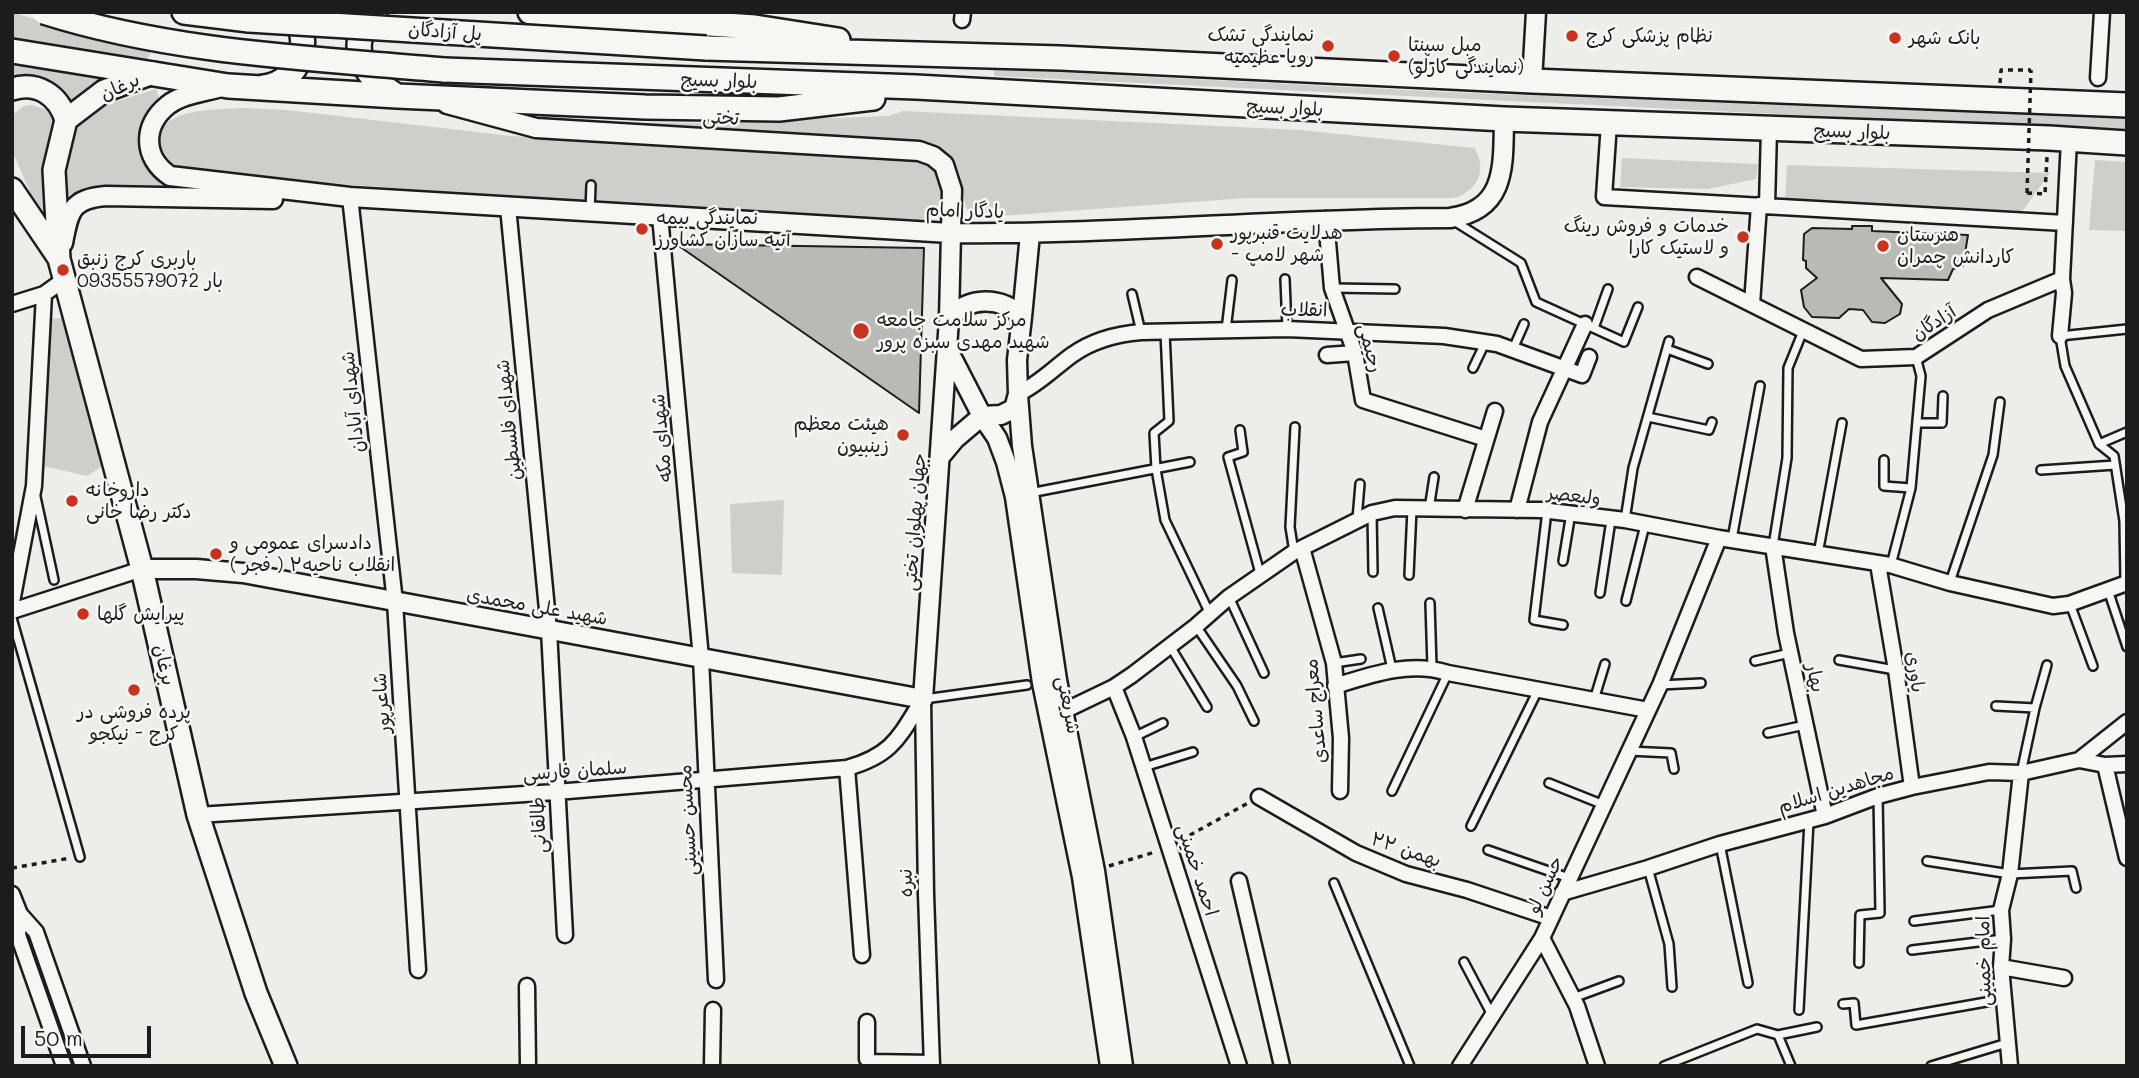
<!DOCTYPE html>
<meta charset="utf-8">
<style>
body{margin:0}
#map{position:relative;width:2139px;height:1078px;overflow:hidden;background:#edede9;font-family:Mali,sans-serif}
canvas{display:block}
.frame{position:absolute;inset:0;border:14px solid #1c1c1c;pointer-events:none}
.scale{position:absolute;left:21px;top:1026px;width:130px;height:32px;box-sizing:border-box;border:4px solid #1c1c1c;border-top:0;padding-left:9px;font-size:21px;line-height:24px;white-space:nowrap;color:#1c1c1c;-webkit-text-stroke:5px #f6f6f2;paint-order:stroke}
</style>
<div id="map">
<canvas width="2139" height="1078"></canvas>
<div class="frame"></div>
<div class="scale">50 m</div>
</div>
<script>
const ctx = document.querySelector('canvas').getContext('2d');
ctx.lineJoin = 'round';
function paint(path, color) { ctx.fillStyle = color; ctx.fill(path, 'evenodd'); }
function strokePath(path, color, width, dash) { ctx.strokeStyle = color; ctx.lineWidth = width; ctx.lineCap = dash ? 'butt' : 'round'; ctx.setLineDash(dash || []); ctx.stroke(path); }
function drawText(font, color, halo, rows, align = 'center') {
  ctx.font = font + ' Mali,"Playpen Sans Arabic",sans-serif'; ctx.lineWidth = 5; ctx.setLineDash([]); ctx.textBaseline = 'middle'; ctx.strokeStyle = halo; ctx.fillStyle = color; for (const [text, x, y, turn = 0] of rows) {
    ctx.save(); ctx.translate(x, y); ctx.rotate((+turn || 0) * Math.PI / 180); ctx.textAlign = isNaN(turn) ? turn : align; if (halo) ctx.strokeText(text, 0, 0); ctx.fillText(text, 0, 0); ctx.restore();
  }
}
const green = new Path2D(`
 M12 12 62 28 152 48 146 63 12 42Z
 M12 63 116 82 71 109 12 82Z
 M994 69 1446 92 2127 119V131L994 76Z
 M156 89 161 105 147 164C159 184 176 187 197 189H96L66 195 63 166 75 126 99 107Z
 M32 105 51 111 58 124 45 170 43 221 12 151V115L24 106Z
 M244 108 287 110 511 136 923 162C950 175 948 221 914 221L460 193 195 173 166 165C137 107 209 110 244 108Z
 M903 111 1300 130 1474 148C1488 169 1478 191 1454 198H1247L972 218C957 198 970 171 943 152 916 134 840 137 807 135 721 131 636 130 551 122L695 123 889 116Z
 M1622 158 1758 164 1756 179 1708 189 1620 187Z
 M2095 160 2127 162V231L2089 230Z
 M1787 165 2050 173 2021 213 1785 201Z
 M63 318 106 464 87 476 43 466 48 319Z
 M784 500 782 575 732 573 730 504Z`);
const building = new Path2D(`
 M1852 226H1872V231L1968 235 1963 266 1953 269 1948 280 1881 278 1902 304 1900 314 1885 323 1872 322 1863 310 1849 309 1839 318 1812 317 1804 307 1801 290 1817 278 1806 268V261L1803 260 1804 234 1812 228 1852 229Z
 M676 244 924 248 919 413Z`);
const path = new Path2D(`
 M2000 83 2001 70H2031
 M2027 193 2045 194 2047 157
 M1181 840 1248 803
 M1109 866 1155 852
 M12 868 71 858`);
const service = new Path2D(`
 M590 212 591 185
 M1454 221 1521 263 1536 302 1624 342 1638 307
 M1285 279 1287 329
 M1333 288 1395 289
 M1132 294 1141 332
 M1594 328 1608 289
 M1226 330 1232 280
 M1165 332 1169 421 1154 433 1156 469 1165 520 1210 614
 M1513 349 1524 324
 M1667 349 1708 364
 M1473 368 1485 343
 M1648 417 1709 430 1712 422
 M1918 423H1942L1943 396
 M1240 430 1243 452 1228 457 1261 577
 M2099 444 2127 432
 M1884 460V486L1911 488
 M2041 470 2115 465
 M1030 493 1190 462
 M36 497 54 580
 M1429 509 1434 477
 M1547 511 1534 620 1563 625
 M1372 513 1373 572
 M1357 519 1360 484
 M1625 520 1633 468 1669 341
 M1732 539 1760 386
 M1773 546 1787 458 1788 368 1803 331
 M1294 552 1290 527 1295 427
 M1818 554 1842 423
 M1563 561 1571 513
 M1891 565 1911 488 1921 376 1916 357
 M1409 575 1412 509
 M1950 582 1993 455 2000 402
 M2125 583 2124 521 2114 456 2099 444 2065 366 2060 336 2127 329
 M2108 590 2127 647
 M1600 593 1611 520
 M1229 597 1264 673
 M1626 601 1645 525
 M1430 603 1432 667
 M2070 604 2093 666
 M1378 608 1392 669
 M12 618 80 857
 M1196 626 1237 686 1254 721
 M1170 646 1207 707
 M1839 660 1895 670
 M1755 661 1790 653
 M1334 663 1361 659
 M1660 685 1701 683
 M924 699 1027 685
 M1594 700 1605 664
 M1996 706 2035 708
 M1768 733 1805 725
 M1134 737 1163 723
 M1629 751 1671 753 1674 769
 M1144 767 1193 752
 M2021 773 2035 708 2047 665
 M1549 783 1604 805
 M1392 791 1448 673
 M1471 826 1538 690
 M1720 844 1748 983
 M1488 850 1569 878
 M1927 861 2010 874 2072 871 2076 888
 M1648 868 1669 944 1672 987
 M1334 883 1410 1066
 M1914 921 2001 910
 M1912 950 2003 939
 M1464 962 1492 1015
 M1859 963 1860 915 1880 913 1878 796
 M1573 998 1619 981
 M1843 1004 1854 1003 1856 1025 2003 999
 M1799 1010 1809 821
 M1778 1035 1817 1027
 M1664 1066 1757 1029 1778 1035 1791 1066
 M1931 1066 2007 1043`);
const minor = new Path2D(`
 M962 20 963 12
 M2098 78 2102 12
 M1609 123 1604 197 2065 223
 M350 197 395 602 418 970
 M1767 205 1769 129
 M508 207 549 630 565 935
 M660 216 701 658 716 980
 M1326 219 1332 288 1355 353 1363 400 1486 439
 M1697 277 1861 359 1916 357 1988 310 2062 279 2069 140
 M12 304 44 294 65 279
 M1752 304 1759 205
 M2060 336 2064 293 2062 279
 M1327 355 1355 353
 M1018 394C1039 384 1054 368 1072 355 1093 340 1117 334 1141 332L1287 329 1444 336 1497 344 1582 375 1589 357
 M1465 510 1495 411
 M1517 510 1540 422 1585 324
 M1773 546 1786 633 1825 816
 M1302 548 1334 663 1341 738 1340 791
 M1878 564 1896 670 1912 787
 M12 602 34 486 44 294
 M12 611 142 569
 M1335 686C1373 674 1410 661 1448 673L1648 710
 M1114 687 1134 737 1239 1066
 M923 700 926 894 932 1066
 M1064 711 1114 687 1132 675 1196 626 1229 597 1294 552 1372 513 1395 508 1541 510 1625 520 1719 538 1890 565 1950 583 2053 606 2069 604 2127 583
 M2079 760 2127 722
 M2105 765 2127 858
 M847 768 862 955
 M1259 797 1356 853 1406 874 1467 890 1551 918
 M198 815 556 792 847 768C893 755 899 737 923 699
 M1239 881 1282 1066
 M1562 893 1648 868 1720 844 1825 816 1878 796 1912 787 1989 772 2021 773 2079 760 2105 765 2127 764
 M12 894 20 914 36 932 83 1066
 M20 914 18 935 64 1066
 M1542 938 1577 1006 1597 1066
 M2001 967 2064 978
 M527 986 528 1066
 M867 1022V1059L871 1062 932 1063
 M712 1066 713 1010
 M1460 1066 1542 938 1660 685 1719 538
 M2010 1066 2001 967 2003 939 2001 910 2010 874 2021 773`);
const tertiary = new Path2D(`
 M1532 81 1536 12
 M221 87C204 92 182 94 168 105 142 126 143 158 170 176L350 197 950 233C1117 235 1283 218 1450 218 1507 210 1503 165 1504 119
 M447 104 536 128 919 151 933 156 944 165 952 190 949 319
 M63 243C69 211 71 199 106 196L273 199
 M1022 317 1030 234
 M1018 395 1022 446 1057 680 1095 871 1123 1066
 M940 457 955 439 982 416 997 438 1006 462 1015 497 1042 683 1082 877 1110 1066
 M142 569H196L243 573 923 699 949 319C968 296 1001 296 1022 317L1017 360 1018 394 1015 405 1013 409 1001 415 982 416 947 348`);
const secondary = new Path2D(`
 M153 73 104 91 66 120 54 170 59 259 142 569 198 815 256 993 286 1066
 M12 89C38 81 59 96 66 120
 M12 189 58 257`);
const primary = new Path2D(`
 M184 12 249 20
 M375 12C343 47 364 76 397 96
 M530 12 755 27 838 40
 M706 48 1060 58 1532 81 2127 105
 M12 51 228 86 397 96 645 107 779 109 873 98
 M444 70 916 87 1504 119 2049 138 2127 143
 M264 87C299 83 316 38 290 12`);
const pathBridge = new Path2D(`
 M2027 193 2031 70`);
const primaryBridge = new Path2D(`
 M44 12C173 53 310 58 444 70
 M249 20 706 48`);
const markers = [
 [1572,36,7,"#c8321e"],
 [1895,38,7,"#c8321e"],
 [1328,46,7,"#c8321e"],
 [1394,56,7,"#c8321e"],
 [642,229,7,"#c8321e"],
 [1743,237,7,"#c8321e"],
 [1217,244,7,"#c8321e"],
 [1883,246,7,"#c8321e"],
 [63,270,7,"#c8321e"],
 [861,331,9,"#c8321e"],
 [903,435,7,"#c8321e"],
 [72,501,7,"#c8321e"],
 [216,554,7,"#c8321e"],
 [83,614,7,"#c8321e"],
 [134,690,7,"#c8321e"]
];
const streetNames = [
 ["پل آزادگان",445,32,4],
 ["بلوار بسیج",719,81,2],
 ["برغان",120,87,-24],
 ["بلوار بسیج",1285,108,3],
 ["تختی",721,118,3],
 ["بلوار بسیج",1852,132,2],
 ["یادگار امام",965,211,2],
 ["انقلاب",1304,310,1],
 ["آزادگان",1934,323,-33],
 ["رحیمی",1370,348,75],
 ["شهدای آبادان",353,402,-96],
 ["شهدای فلسطین",509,420,-96],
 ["شهدای مکه",662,438,-95],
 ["ولیعصر",1574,496,7],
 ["جهان پهلوان تختی",915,522,-86],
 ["شهید علی محمدی",537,607,10],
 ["برغان",164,665,77],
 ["یاوری",1915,672,82],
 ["بهار",1815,678,78],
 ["شاعرپور",382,703,-94],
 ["شریعتی",1068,705,79],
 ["معراج ساعدی",1316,711,-95],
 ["سلمان فارسی",575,771,-4],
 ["مجاهدین اسلام",1836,790,-17],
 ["محسن حسینی",688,820,-93],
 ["طالقانی",539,825,-93],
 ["۲۲ بهمن",1406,850,19],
 ["احمد خمینی",1197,870,72],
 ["نبره",906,883,-91],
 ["حسن لو",1545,885,-65],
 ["امام خمینی",1984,961,-91]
];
const poiNames = [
 ["نمایندگی تشک",1314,35,"right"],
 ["رویا عظیمیه",1314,57,"right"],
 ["نظام پزشکی کرج",1586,36],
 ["بانک شهر",1909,38],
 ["مبل سپنتا",1408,45],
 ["(نمایندگی کارلو)",1408,67],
 ["نمایندگی بیمه",656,218],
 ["آتیه سازان کشاورز",656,240],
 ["خدمات و فروش رینگ",1729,226,"right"],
 ["و لاستیک کارا",1729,248,"right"],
 ["هدلایت قنبرپور",1231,233],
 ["- شهر لامپ",1231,255],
 ["هنرستان",1897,235],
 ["کاردانش چمران",1897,257],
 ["باربری کرج زنبق",77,259],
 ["بار 09355579072",77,281],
 ["مرکز سلامت جامعه",877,320],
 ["شهید مهدی سبزه پرور",877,342],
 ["هیئت معظم",889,424,"right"],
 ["زینبیون",889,446,"right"],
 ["داروخانه",86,490],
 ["دکتر رضا خانی",86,512],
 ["دادسرای عمومی و",230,543],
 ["انقلاب ناحیه۲ ( فجر )",230,565],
 ["پیرایش گلها",97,614],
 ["پرده فروشی در",134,712,"center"],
 ["کرج - نیکجو",134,734,"center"]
];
paint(green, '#cececb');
paint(building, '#b9b9b6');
strokePath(building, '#1c1c1c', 2);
strokePath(service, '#1c1c1c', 12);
strokePath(minor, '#1c1c1c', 19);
strokePath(tertiary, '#1c1c1c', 23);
strokePath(secondary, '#1c1c1c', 26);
strokePath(primary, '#1c1c1c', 28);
strokePath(path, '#1c1c1c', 3.5, [5, 5]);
strokePath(service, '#f6f6f2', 7);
strokePath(minor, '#f6f6f2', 14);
strokePath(tertiary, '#f6f6f2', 18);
strokePath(secondary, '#f6f6f2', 21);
strokePath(primary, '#f6f6f2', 23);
strokePath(primaryBridge, '#1c1c1c', 28, []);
strokePath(pathBridge, '#1c1c1c', 3.5, [5, 5]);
strokePath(primaryBridge, '#f6f6f2', 23);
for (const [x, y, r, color] of markers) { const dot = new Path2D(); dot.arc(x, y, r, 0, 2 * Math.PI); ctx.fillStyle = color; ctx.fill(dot); strokePath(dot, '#f6f6f2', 2.5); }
drawText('19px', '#1c1c1c', '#f6f6f2', streetNames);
drawText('19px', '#1c1c1c', '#f6f6f2', poiNames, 'left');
</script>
